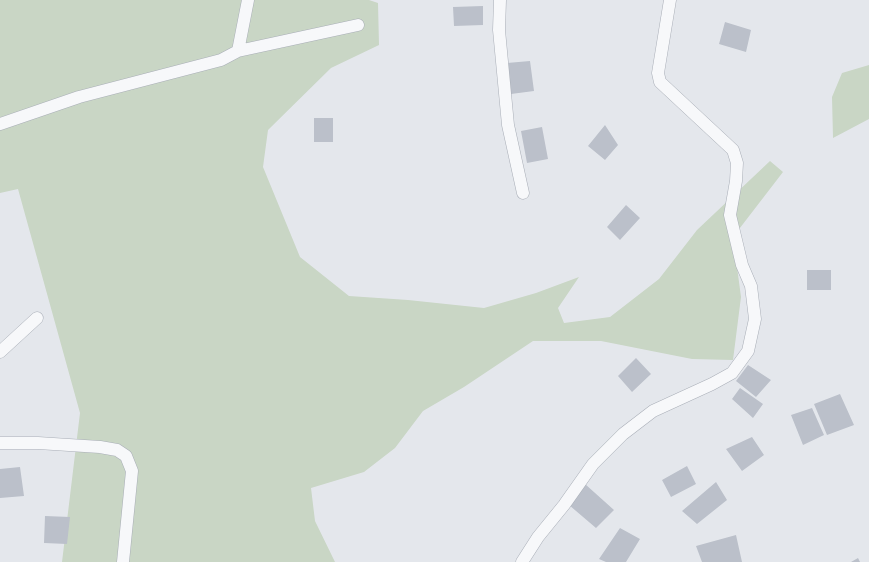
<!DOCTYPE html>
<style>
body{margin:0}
canvas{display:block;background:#e4e7ec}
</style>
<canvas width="869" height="562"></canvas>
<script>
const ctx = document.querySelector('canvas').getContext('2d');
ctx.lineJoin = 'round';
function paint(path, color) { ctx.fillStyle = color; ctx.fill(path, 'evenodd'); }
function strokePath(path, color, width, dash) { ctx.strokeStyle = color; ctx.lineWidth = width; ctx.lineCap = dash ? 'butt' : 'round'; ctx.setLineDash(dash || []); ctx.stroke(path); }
const green = new Path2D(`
 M0 0H369L378 3 379 45 331 68 268 130 263 167 300 257 349 296 408 300 484 308 536 293 579 277 558 308 564 323 610 317 659 279 697 230 770 161 783 172 733 237 741 297 733 360 692 359 601 341H533L464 387 423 411 395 448 364 472 311 488 315 521 335 562H62L80 413 18 189 0 193Z
 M869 65V119L833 138 832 97 842 73Z`);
const building = new Path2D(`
 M483 6V25L454 26 453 7Z
 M725 22 751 30 746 52 719 44Z
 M530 61 534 91 511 94 507 63Z
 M314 118H333V142H314Z
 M605 125 618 145 605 160 588 146Z
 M542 127 548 159 527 163 521 131Z
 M626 205 640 218 620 240 607 227Z
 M807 270H831V290H807Z
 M636 358 651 374 632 392 618 376Z
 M748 365 771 380 756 397 736 381Z
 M740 388 763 404 753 418 732 399Z
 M840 394 854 425 827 435 814 404Z
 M812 408 824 435 803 445 791 415Z
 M752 437 764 455 742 471 726 449Z
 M687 466 696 484 671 497 662 480Z
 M20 467 24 496 0 498V469Z
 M716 482 727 500 697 524 682 511Z
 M585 484 614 510 596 528 569 505Z
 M45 516 70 517 67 544 44 543Z
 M620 528 640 539 626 562H606L599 559Z
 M736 535 742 562H702L696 546Z
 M858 558 860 562H851Z`);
const minor = new Path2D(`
 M500 0 499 30 508 125 523 193
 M238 51 248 0
 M0 124 79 97 221 60 238 51 358 25
 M0 352 37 318
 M0 443H38L100 447 117 450 126 456 132 471 123 562
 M522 562 538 537 564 505 593 464 623 434 653 411 712 384 732 373 748 351 755 319 751 286 742 265 730 215 736 181 737 163 733 150 660 82 658 73 670 0`);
paint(green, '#c9d6c5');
paint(building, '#bbc0ca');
strokePath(minor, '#a9aeb7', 13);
strokePath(minor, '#f7f8fa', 12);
</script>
